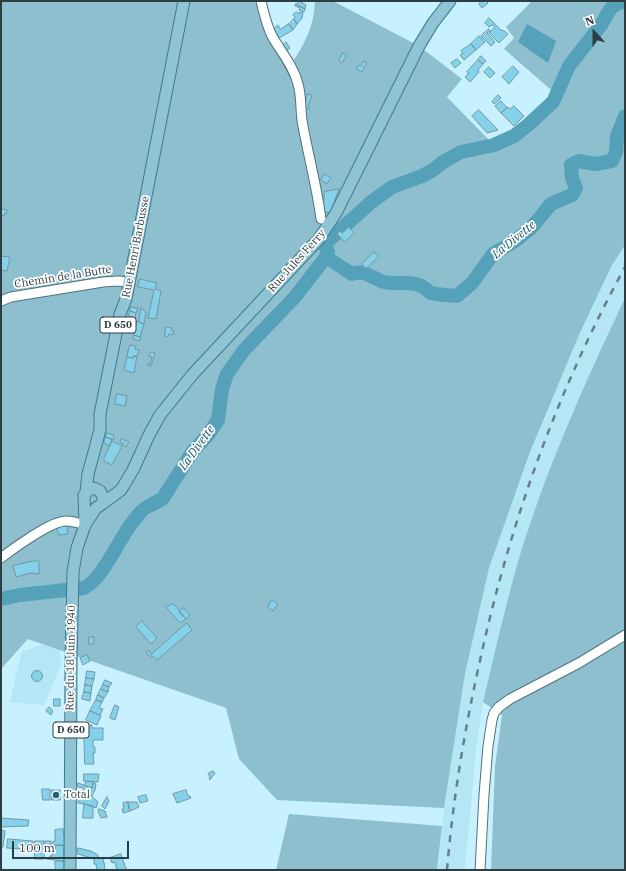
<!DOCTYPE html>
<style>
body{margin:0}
#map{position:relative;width:626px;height:871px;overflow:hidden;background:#c8f1ff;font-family:"IBM Plex Serif",serif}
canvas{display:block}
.frame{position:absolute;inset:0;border:2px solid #2d3e43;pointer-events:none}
.north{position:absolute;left:574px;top:12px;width:40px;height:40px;-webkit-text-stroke:3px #fff;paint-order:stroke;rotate:339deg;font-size:11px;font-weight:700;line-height:16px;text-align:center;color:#2d3e43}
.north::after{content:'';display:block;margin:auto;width:14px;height:18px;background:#2d3e43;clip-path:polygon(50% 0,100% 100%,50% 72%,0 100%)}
.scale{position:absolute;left:12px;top:841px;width:117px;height:18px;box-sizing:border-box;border:2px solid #2d3e43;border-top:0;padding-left:5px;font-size:12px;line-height:14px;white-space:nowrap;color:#2d3e43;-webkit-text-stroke:3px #fff;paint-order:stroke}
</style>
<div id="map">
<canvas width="626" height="871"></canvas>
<div class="frame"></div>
<div class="north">N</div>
<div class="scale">100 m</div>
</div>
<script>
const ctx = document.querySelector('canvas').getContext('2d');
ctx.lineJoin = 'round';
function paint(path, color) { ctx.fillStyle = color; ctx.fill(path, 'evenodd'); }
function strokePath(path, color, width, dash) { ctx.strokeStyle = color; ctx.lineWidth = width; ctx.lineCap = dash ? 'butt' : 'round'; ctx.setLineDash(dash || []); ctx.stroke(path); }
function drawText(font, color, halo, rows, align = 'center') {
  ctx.font = font + ' "IBM Plex Serif",serif'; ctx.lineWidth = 3.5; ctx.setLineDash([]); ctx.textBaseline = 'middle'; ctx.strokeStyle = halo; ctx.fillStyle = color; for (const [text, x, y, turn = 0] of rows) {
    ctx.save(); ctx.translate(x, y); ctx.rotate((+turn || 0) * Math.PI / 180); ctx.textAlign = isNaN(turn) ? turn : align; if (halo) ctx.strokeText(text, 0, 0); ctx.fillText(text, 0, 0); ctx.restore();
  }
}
const built = new Path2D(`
 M625 245V298L595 363 560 443 532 518 507 601 483 702 476 750 465 870H438L444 808 465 674 489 568 530 452 579 335 611 267Z
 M60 640 61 665 44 705 10 702 22 651Z`);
const green = new Path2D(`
 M1 1H261L264 17 291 64C305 44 314 26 315 1H333L419 46 462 79 447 97 494 145C500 142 508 140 514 136 526 129 550 107 557 95L504 49 514 38 506 27 532 1H625V245L611 267 579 335 530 452 489 568 465 674 444 808 277 800 239 759 226 708 28 639 1 669Z
 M625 298V870H491L495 766 502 715 483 702C498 640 511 578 532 518 558 442 591 370 625 298Z
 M289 814 442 826 437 870H276Z`);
const water = new Path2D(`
 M527 24 556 41 548 63 518 42Z`);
const river = new Path2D(`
 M326 257 352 274C363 269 371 277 381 281 394 286 410 280 421 286 425 287 428 292 431 293 438 295 449 295 457 296L472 283 493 254 515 241 532 227 551 204 572 195 576 188 572 178 571 165 579 161 595 164 612 161 616 152 617 136 625 116
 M79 589C98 589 120 537 132 523 136 518 141 510 147 507 152 504 158 502 163 498L193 451 208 435 218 420 222 389 227 374 244 350 294 298 326 257 328 252 326 248V243L370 203 392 187 422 176 433 170 443 162 461 152 494 145 514 136 528 125 553 102 569 66 601 25 609 11 613 6 624 1
 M1 599 20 595 66 590`);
const building = new Path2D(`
 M299 1 306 5 305 9 297 5Z
 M482 1H486L488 3 482 8 479 4Z
 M296 4 305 9 304 12 299 10 300 8 295 6Z
 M297 12 299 14 300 12 303 13 302 18 297 24 294 19 295 17 293 15Z
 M489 18 502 31 503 30 508 34 499 43 489 33 495 27 492 25 489 27 485 23Z
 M294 19 297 24 293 30 289 24Z
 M289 24 293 30 279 38 273 29 278 25 280 29Z
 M489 29 490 31 487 33 495 42 491 46 481 36Z
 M479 36 485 42 476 50 471 44Z
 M286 42 290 48 288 50 287 49 286 50 283 45Z
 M471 44 476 50 464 60 460 55 463 53 461 51Z
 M343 53 347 55 342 63 339 61Z
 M481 56 486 61 483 64 478 60Z
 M457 59 461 63 455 68 451 63Z
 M478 60 483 64 478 70 479 72 470 82 465 77 469 73 467 72Z
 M364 61 367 62 362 72 356 69 359 65 361 66Z
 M513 66 519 72 509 84 502 77Z
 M489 67 495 73 490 78 484 72Z
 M308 94 312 95 308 106 310 107 309 109 305 107 306 99Z
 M498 95 501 98 494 104 492 102Z
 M501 101 507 108 501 113 495 106Z
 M514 106 524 116 514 126 501 113 508 107 510 109Z
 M479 110 498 130 487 133 472 116Z
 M324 174 331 178 327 184 321 180Z
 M339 189 330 213 322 211 324 201V192Z
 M2 209 7 210 6 214 5 213 4 216 1 215Z
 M349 227 354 233 345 242 337 234 340 231 342 233Z
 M374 252 379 256 367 268H365L362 264Z
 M1 256 10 257 7 271 1 270Z
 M51 279 52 285 45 287 44 281Z
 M140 279 157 283 155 289 161 291 156 319 148 318 154 290 138 287Z
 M131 307 138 308 136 313 130 311Z
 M141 308 146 312 144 324 139 322Z
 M130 311 136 313 135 318 129 316Z
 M137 321 144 324 140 337 134 335Z
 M166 327 172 328 171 330 174 331 173 335 169 334 168 337 165 336Z
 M134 335 141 337 140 341 133 339Z
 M130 345 136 346 135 349 139 350 137 356H134L133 358 127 357Z
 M151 352 155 353 151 366 147 365 148 363 150 364 152 357 149 356Z
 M134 356H137L134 373 124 370 127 357 133 358Z
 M117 394 127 396 125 406 115 404Z
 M107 433 114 435 113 440 106 437Z
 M106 437 112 439 110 446 104 443Z
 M122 439 129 442 126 447 124 446V444L120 442Z
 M112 441 122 446 112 465 104 461V458Z
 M67 525 68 534 59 535 56 527Z
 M33 561H39V574L30 573 16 577 13 566Z
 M272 600 278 604 273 611 268 607Z
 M174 604 186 619 180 623 166 607Z
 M183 608 190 615 186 619 179 612Z
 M142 621 157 638 151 644 136 627Z
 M187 623 192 630 157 660 153 656H149L146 652 149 650 151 654Z
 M89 637H94V644H89Z
 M87 655 90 661 83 665 80 658Z
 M31.5 676a5.5 5.5 0 1 1 11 0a5.5 5.5 0 1 1-11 0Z
 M87 671 95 672 94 679 86 678Z
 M86 678 94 679 92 686 85 685Z
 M105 680 112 683 109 687 103 685Z
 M85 685 92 686 91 693 84 692Z
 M103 685 109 687 108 692 101 689Z
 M101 689 108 692 104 698 98 695Z
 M84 692 91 693 90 701 82 699Z
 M98 695 104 698 102 702 96 700Z
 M54 699H60V706H54Z
 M96 700 102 702 99 708 103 709 100 715 90 711Z
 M115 705 119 707 115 720 110 718Z
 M49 707 53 711 51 715 46 711Z
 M90 711 101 716 97 725 86 720Z
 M84 725H92V728H103V740H93V747H95V753H93L94 764H85Z
 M213 771 215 773 210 780 209 778 210 776 208 774Z
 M84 774H99L98 782 84 781Z
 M86 781 94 782 92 788 85 786Z
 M78 783 92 788 93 783 96 784 95 790 92 796 83 791 84 788 78 787Z
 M42 789H50V800H43Z
 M52 790H60V800H52Z
 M186 790 188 796H190L191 798 177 803 173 794Z
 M83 791 89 794 98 802 96 808 85 804 78 803Z
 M146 795 148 801 140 803 138 797Z
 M107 797 109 801 105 809 102 806Z
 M128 802H137L139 807 130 811Z
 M128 802 130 811 123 813 122 809H124L123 803Z
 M84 804 93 806V818H83Z
 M99 809 105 811 107 817 101 818 98 811Z
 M1 818 29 820 28 826 1 827Z
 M63 829 65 845 52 846V842L55 841V830Z
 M1 830 5 831 3 847H1Z
 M8 839 33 841V850L7 848Z
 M35 841H44L43 847H35Z
 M45 841H51L50 847H46Z
 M55 845H63L64 861 46 859 47 858H50V856H52V850L55 849Z
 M35 847H44V859H35Z
 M78 848 91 851 98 855V857L104 859 103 862H104L105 870H97L96 864H94V859L78 854Z
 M121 854 125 866 127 870H117L115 862 112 863 110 858Z
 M55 861H64V870H56Z`);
const minor = new Path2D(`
 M261 1C264 13 266 24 272 36 281 52 293 65 298 84 302 97 300 113 303 126 309 158 317 188 321 219
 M1 301 11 297 103 282 118 281 129 282
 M1 558C14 548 51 521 66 521 73 521 79 523 85 525
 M480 870 484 795 488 746 492 720 494 713 499 707 510 699 579 663 625 635`);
const major = new Path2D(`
 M86 492 88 474 100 430V414L120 314 126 299 184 1
 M102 504 121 490 133 470 149 435 160 415 192 375 318 240 336 213 419 46 433 23 450 1
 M70 870 71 665 73 572 77 548 85 525 96 508 102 504 103 500V497L100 491 94 488 90 489 84 495 85 525`);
const rail = new Path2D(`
 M447 870C453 798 465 727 481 656 511 520 558 389 625 267`);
const markers = [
 [56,795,4,"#236578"]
];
const shields = [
 [118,325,36],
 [71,730,36]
];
const shieldNames = [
 ["D 650",118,325],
 ["D 650",71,730]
];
const streetNames = [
 ["Rue Henri Barbusse",136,247,-79],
 ["Rue Jules Ferry",297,261,-48],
 ["Chemin de la Butte",63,277,-9],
 ["Rue du 18 Juin 1940",71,658,-89]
];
const poiNames = [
 ["Total",64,795]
];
const waterNames = [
 ["La Divette",514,240,-39],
 ["La Divette",197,448,-54]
];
paint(built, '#b4e6f6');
paint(green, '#8ebfce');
paint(water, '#55a1b9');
strokePath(river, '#55a1b9', 14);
paint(building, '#85d1ea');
strokePath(building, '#7298a4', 1);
strokePath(minor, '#4d727e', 11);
strokePath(major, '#3b7c8f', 13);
strokePath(minor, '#fff', 9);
strokePath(major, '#8ec4d4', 11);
strokePath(rail, '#668089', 2.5, [7, 7]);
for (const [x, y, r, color] of markers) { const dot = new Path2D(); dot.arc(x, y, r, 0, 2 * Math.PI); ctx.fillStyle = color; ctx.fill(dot); strokePath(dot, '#fff', 1.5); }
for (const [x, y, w] of shields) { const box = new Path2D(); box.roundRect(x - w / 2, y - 8, w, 16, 3); ctx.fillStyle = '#fff'; ctx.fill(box); strokePath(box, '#2d3e43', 1); }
drawText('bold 10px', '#2d3e43', null, shieldNames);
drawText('11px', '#2d3e43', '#fff', streetNames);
drawText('11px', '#2d3e43', '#fff', poiNames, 'left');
drawText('italic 12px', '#165667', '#fff', waterNames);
</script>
